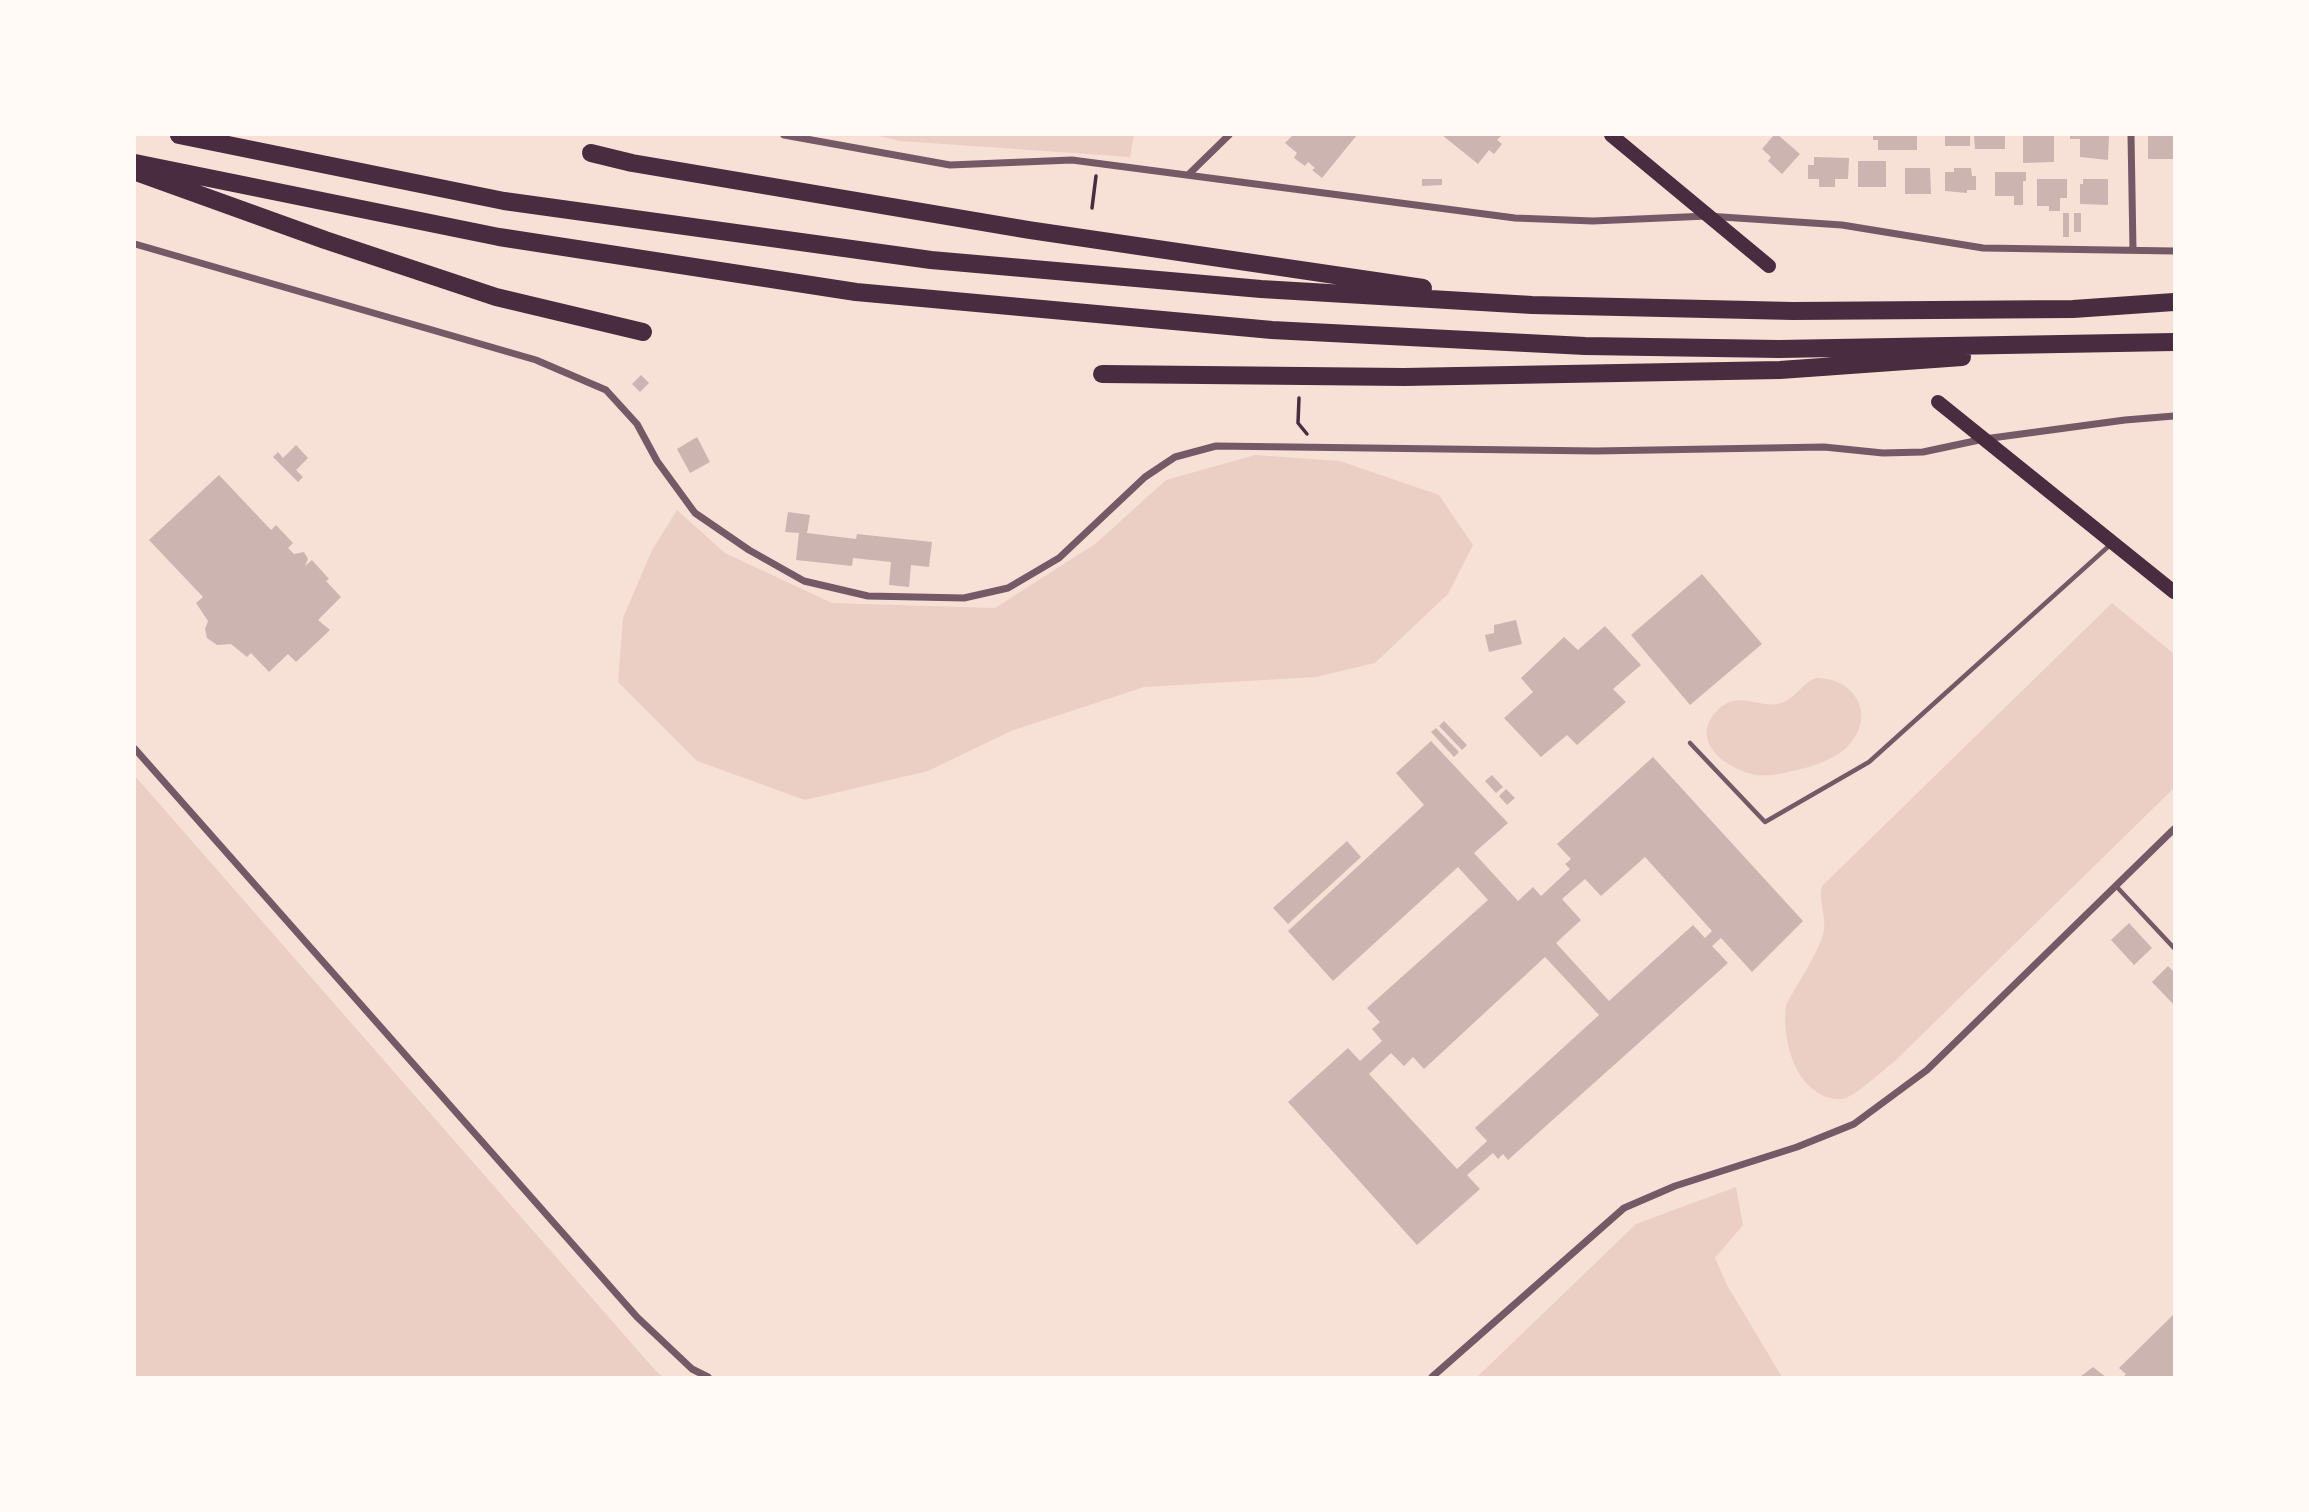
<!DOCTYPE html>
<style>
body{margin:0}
#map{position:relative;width:2309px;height:1512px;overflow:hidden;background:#f7e1d7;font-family:"Golos Text",sans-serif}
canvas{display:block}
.frame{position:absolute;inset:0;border:136px solid #fffaf5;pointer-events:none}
</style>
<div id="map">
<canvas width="2309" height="1512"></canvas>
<div class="frame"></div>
</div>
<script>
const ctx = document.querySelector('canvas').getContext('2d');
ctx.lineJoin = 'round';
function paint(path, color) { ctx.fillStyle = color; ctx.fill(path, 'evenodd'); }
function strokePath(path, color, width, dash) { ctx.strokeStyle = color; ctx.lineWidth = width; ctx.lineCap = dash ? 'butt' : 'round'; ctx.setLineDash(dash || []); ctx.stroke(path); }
const green = new Path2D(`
 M875 135H1134L1130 157 900 141Z
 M1255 455 1340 461 1439 495 1473 545 1448 594 1375 663 1316 677 1144 687 1011 731 928 771 805 800 697 761 618 682 623 618 652 550 677 510 725 553 832 603 995 608 1095 544 1166 480Z
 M2112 603 2174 654V788L1895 1061C1883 1070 1859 1093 1846 1098 1840 1100 1830 1099 1824 1096 1792 1082 1782 1036 1786 1005 1796 986 1821 949 1824 930 1826 915 1818 900 1822 886Z
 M1816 678C1857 678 1877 717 1847 747 1832 762 1804 769 1784 773 1773 775 1763 777 1752 774 1720 766 1687 736 1721 707 1740 692 1757 707 1777 704 1795 701 1801 683 1816 678Z
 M135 776 655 1370 663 1377H135Z
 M1736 1187 1743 1225 1715 1258 1727 1285 1782 1377H1477L1636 1224Z`);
const building = new Path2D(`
 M1293 135H1357L1322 178 1312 170 1315 168 1308 162 1305 166 1294 158 1297 153 1285 143Z
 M1442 135H1502L1497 140 1502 144 1494 154 1489 150 1478 164Z
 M1774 135H1778L1800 154 1782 174 1768 161 1771 157 1762 149Z
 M1873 135H1917V150H1878V140H1873Z
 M1945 135H1970V146H1945Z
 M1974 135H2005V149H1975Z
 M2023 135H2054V162L2023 163Z
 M2070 135H2109L2108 160 2080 157V139H2070Z
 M2148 135H2174V159H2148Z
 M1814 157 1849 158 1848 179H1835V187H1819V179H1808V165H1814Z
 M1858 161H1886V187H1858Z
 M1905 168H1930L1931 194H1905Z
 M1954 168H1971L1972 176H1976V190H1967V193L1945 191V172H1954Z
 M1995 172H2026V181H2023V205H2014V196H1995Z
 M1422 179H1442V185L1422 186Z
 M2037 179H2067V198H2060V211H2049V206H2037Z
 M2083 179H2108V205L2080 204V184H2083Z
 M2063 213H2069V237H2063Z
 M2074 213H2081V232H2074Z
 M641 375 649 383 640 392 632 384Z
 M697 437 710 462 690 473 677 449Z
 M296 445 308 458 296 470 303 477 298 482 273 457 278 452 283 458Z
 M219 475 271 530 276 525 293 543 288 548 294 554 304 552 308 559 305 566 312 560 329 579 326 581 341 597 318 620 330 630 296 662 288 654 269 672 251 653 247 657 231 644 217 645 207 638 205 629 208 621 196 603 203 597 149 540Z
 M788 512 810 515 807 533 856 539 857 534 932 542 929 567 911 565 909 587 889 585 891 562 853 558 852 566 796 560 799 533 785 532Z
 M1702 574 1762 644 1690 705 1631 635Z
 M1516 620 1522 644 1489 652 1485 635 1494 633V625Z
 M1605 626 1641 665 1613 689 1626 702 1577 745 1567 735 1541 757 1504 718 1533 692 1521 678 1564 637 1578 650Z
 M1444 721 1467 745 1462 750 1439 726Z
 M1436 728 1459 752 1454 757 1431 732Z
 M1431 741 1508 823 1474 853 1518 901 1533 887 1541 896 1570 869 1565 864 1571 859 1557 844 1653 757 1803 921 1752 972 1721 938 1712 946 1728 963 1508 1160 1503 1154 1498 1159 1493 1153 1467 1175 1480 1189 1417 1245 1288 1102 1348 1048 1360 1061 1382 1041 1372 1029 1380 1022 1367 1008 1488 900 1458 867 1333 981 1288 931 1424 805 1396 773ZM1645 857 1712 931 1705 938 1693 925 1609 1001 1556 943 1581 920 1562 899 1585 879 1601 896ZM1545 957 1599 1015 1475 1128 1487 1141 1457 1169 1369 1074 1391 1053 1404 1066 1413 1057 1424 1069Z
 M1492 775 1503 787 1496 793 1485 781Z
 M1506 789 1515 798 1507 805 1499 796Z
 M1347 841 1361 857 1288 924 1273 908Z
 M2129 923 2152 948 2134 965 2111 940Z
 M2168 966 2174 972V1005L2152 982Z
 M2174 1314V1377H2123L2126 1374 2119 1368Z
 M2093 1367 2106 1377H2080Z`);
const path = new Path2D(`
 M1092 208 1096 176
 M1299 398 1298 423 1307 434`);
const service = new Path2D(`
 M1690 743 1765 822 1869 762 2110 545
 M2116 886 2174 948`);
const minor = new Path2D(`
 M784 135 950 165 1072 160 1515 218 1593 221 1707 216 1842 225 1983 248 2174 251
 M2131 135 2133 250
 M1188 175 1229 135
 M135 244 536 360 606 390 637 424 657 461 695 513 749 550 804 581 868 596 964 598 1008 588 1059 558 1145 477 1175 457 1216 446 1596 451 1824 447 1883 453 1923 452 1984 439 2125 420 2174 416
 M135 749 637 1317 692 1369 708 1377
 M1432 1377 1624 1208 1675 1186 1797 1147 1854 1124 1927 1070 2174 829`);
const primary = new Path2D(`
 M1611 135 1769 266
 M1938 402 2174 592`);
const motorway = new Path2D(`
 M179 135 504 201 931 260 1261 289 1532 305 1793 311 2073 309 2174 302
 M591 153 632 163 1029 230 1423 288
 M135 163 499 237 856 292 1272 330 1585 346 1779 349 2174 342
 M139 173 325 240 496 297 643 332
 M1102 374 1404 377 1780 370 1962 357`);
paint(green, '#ebcfc5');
paint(building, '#ccb4b1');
strokePath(path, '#4a2c40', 3.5);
strokePath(service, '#755966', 4.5);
strokePath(minor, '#755966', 7);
strokePath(primary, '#4a2c40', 14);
strokePath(motorway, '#4a2c40', 18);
</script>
